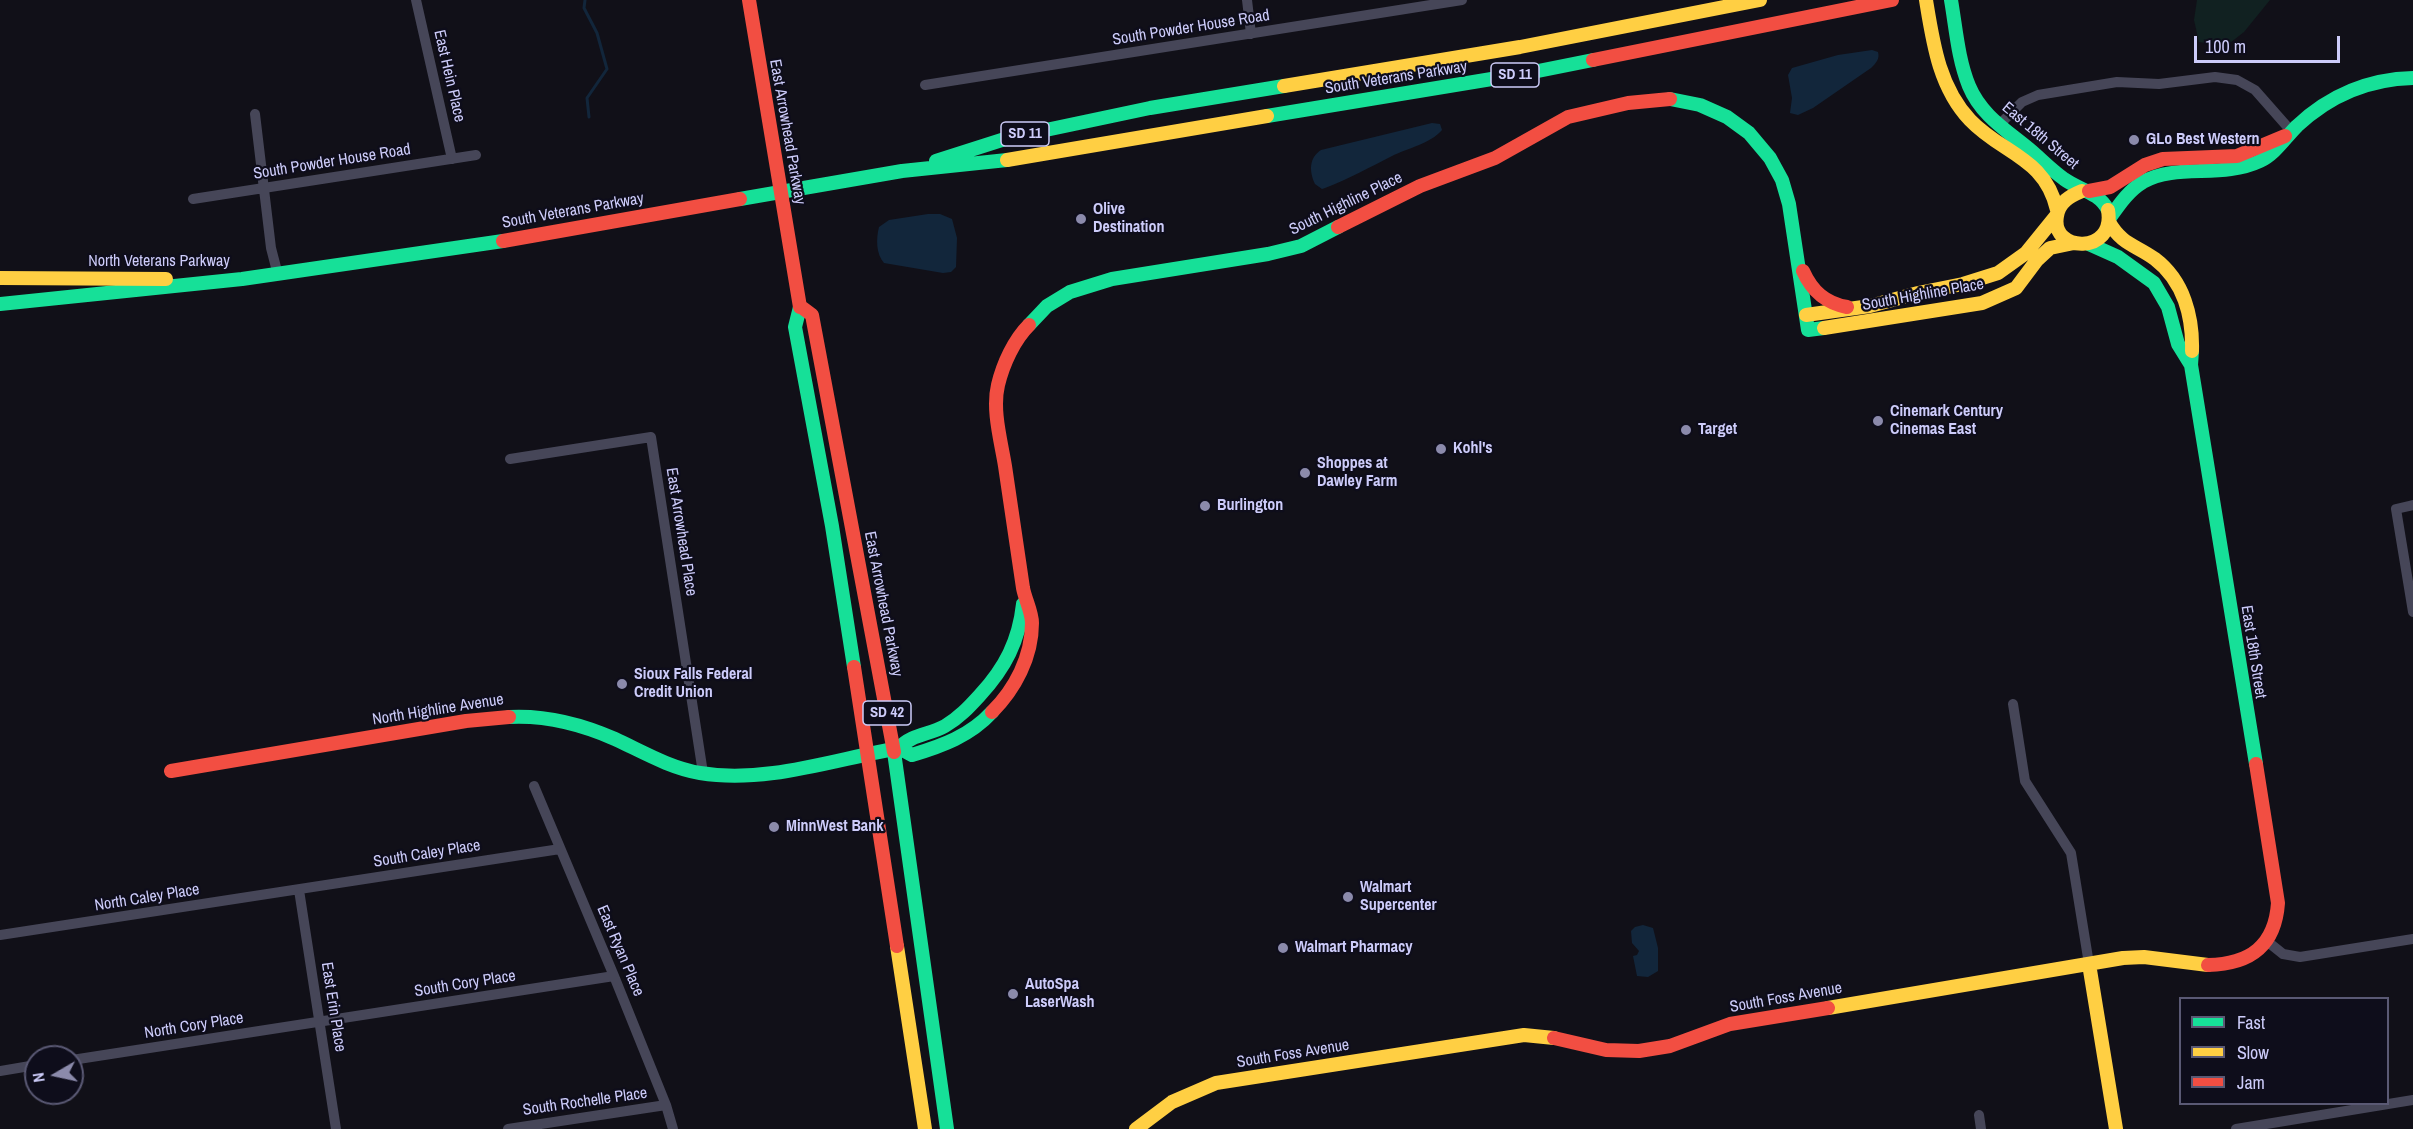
<!DOCTYPE html>
<style>
body{margin:0}
#map{position:relative;width:2413px;height:1129px;overflow:hidden;background:#111018;font-family:"Archivo Narrow",sans-serif}
canvas{display:block}
.legend{position:absolute;left:2179px;top:997px;width:210px;height:108px;box-sizing:border-box;background:#0e0d1b;border:2px solid #5a5974;margin:0;padding:8px 10px;list-style:none;font-size:18px;color:#cdccfa}
.legend li{display:flex;align-items:center;gap:12px;height:30px}
.legend b{width:30px;border:2px solid #5a5974}
.north{position:absolute;left:24px;top:1045px;width:60px;height:60px;box-sizing:border-box;background:#0e0d1b;border:2px solid #5a5974;border-radius:50%;rotate:261deg;font-size:16px;font-weight:700;line-height:24px;text-align:center;color:#cdccfa}
.north::after{content:'';display:block;margin:auto;width:21px;height:27px;background:#8b8aab;clip-path:polygon(50% 0,100% 100%,50% 72%,0 100%)}
.scale{position:absolute;left:2194px;top:36px;width:146px;height:27px;box-sizing:border-box;border:3px solid #cdccfa;border-top:0;padding-left:8px;font-size:18px;line-height:21px;white-space:nowrap;color:#cdccfa;-webkit-text-stroke:4px #0e0d1b;paint-order:stroke}
</style>
<div id="map">
<canvas width="2413" height="1129"></canvas>
<ul class="legend">
<li><b style="height:8px;background:#16e098"></b>Fast</li>
<li><b style="height:8px;background:#ffcf43"></b>Slow</li>
<li><b style="height:8px;background:#f24e42"></b>Jam</li>
</ul>
<div class="north">N</div>
<div class="scale">100 m</div>
</div>
<script>
const ctx = document.querySelector('canvas').getContext('2d');
ctx.lineJoin = 'round';
function paint(path, color) { ctx.fillStyle = color; ctx.fill(path, 'evenodd'); }
function strokePath(path, color, width, dash) { ctx.strokeStyle = color; ctx.lineWidth = width; ctx.lineCap = dash ? 'butt' : 'round'; ctx.setLineDash(dash || []); ctx.stroke(path); }
function drawText(font, color, halo, rows, align = 'center') {
  ctx.font = font + ' "Archivo Narrow",sans-serif'; ctx.lineWidth = 4.5; ctx.setLineDash([]); ctx.textBaseline = 'middle'; ctx.strokeStyle = halo; ctx.fillStyle = color; for (const [text, x, y, turn = 0] of rows) {
    ctx.save(); ctx.translate(x, y); ctx.rotate((+turn || 0) * Math.PI / 180); ctx.textAlign = isNaN(turn) ? turn : align; if (halo) ctx.strokeText(text, 0, 0); ctx.fillText(text, 0, 0); ctx.restore();
  }
}
const green = new Path2D(`
 M2197 0H2270L2244 32 2226 46 2199 42 2194 20Z`);
const water = new Path2D(`
 M1872 50 1878 52C1880 59 1876 63 1871 68L1813 108 1798 115 1790 113 1792 98 1788 75 1792 68 1838 55Z
 M1432 123 1440 124 1442 130C1430 144 1408 148 1392 156 1370 167 1349 179 1325 188L1322 189 1315 184C1309 171 1309 158 1321 150Z
 M928 214H940L952 219 957 238 956 267 951 272 943 273 884 263C876 254 876 239 879 227L889 220Z
 M1643 925 1653 928 1658 948V971L1648 977 1637 976 1633 956 1637 955 1639 951 1632 943 1631 931 1635 927Z`);
const stream = new Path2D(`
 M585 0 584 8 597 33 607 69 587 98 589 117`);
const street = new Path2D(`
 M416 0 452 159
 M1247 0 1251 34
 M925 85 1462 0
 M255 114 271 248 278 275
 M1999 125 2022 102 2038 95 2117 82 2159 84 2215 77 2237 80 2255 90 2292 132
 M193 199 476 155
 M510 459 651 437 703 773
 M2413 505 2396 509 2413 612
 M2013 704 2025 781 2071 853 2089 964
 M534 786 614 976 666 1105 673 1129
 M299 890 336 1129
 M0 935 560 849
 M2268 942 2283 954 2300 957 2413 939
 M72 1060 614 976
 M0 1071 36 1065
 M1979 1115 1981 1129
 M508 1129 666 1105
 M2236 1129 2413 1100`);
const fast = new Path2D(`
 M1951 0C1956 29 1958 59 1969 86 1981 115 2006 130 2029 149 2041 159 2051 170 2064 179 2079 190 2099 192 2108 210
 M1670 99 1700 105 1727 117 1749 133 1770 158 1782 180 1789 204 1808 330 1824 328
 M1267 116 1528 73 1593 60
 M936 161 1008 138 1150 108 1284 86
 M740 199 902 171 1007 160
 M2109 219C2119 205 2128 191 2143 182 2177 163 2222 179 2260 161 2275 154 2285 138 2297 126 2329 96 2369 79 2413 78
 M2089 244 2118 257 2154 283 2168 307 2178 344 2191 365
 M0 304 242 279 503 241
 M800 307 795 327 832 526 854 667
 M1029 325 1047 306 1070 292 1112 279 1268 254 1301 246 1338 227
 M2192 351 2191 365 2256 764
 M509 717C546 715 581 724 615 739 643 752 670 768 700 773 766 784 835 759 899 748L912 755C942 746 970 736 992 712
 M899 748C912 734 929 735 945 726 959 718 969 707 980 695 1005 668 1019 641 1023 604
 M894 752 947 1129`);
const slow = new Path2D(`
 M1926 0C1933 43 1939 87 1970 120 2002 154 2045 157 2057 210
 M1284 86 1520 47 1760 0
 M1007 160 1267 116
 M2082 191C2070 196 2059 202 2057 216 2050 253 2116 255 2108 210
 M2109 222C2122 245 2136 245 2155 259 2184 281 2193 317 2192 351
 M0 278 166 279
 M1806 315 1870 306 1918 293 1963 284 1998 273 2026 253 2056 216
 M1824 328 1982 303 2016 288 2037 260 2050 248 2074 243
 M897 946 925 1129
 M2089 964 2116 1129
 M1828 1008 2123 958 2144 957 2208 965
 M1136 1129 1172 1102 1216 1083 1524 1035 1554 1038`);
const jam = new Path2D(`
 M749 0 800 307
 M1593 60 1892 0
 M2089 191 2110 187 2145 165 2163 159 2237 156 2285 136
 M1338 227 1420 186 1495 158 1568 117 1628 103 1670 99
 M503 241 740 199
 M1803 271C1812 291 1825 303 1847 307
 M800 306 812 315 894 752
 M854 667 897 946
 M992 712C1015 689 1032 657 1032 623 1032 612 1025 599 1023 588 1017 547 1011 507 1005 466 1001 441 992 410 998 385 1003 364 1014 340 1029 325
 M171 771 466 721 509 717
 M2208 965C2250 964 2275 946 2278 903L2256 764
 M1554 1038 1606 1050 1639 1051 1670 1046 1730 1024 1828 1008`);
const markers = [
 [2134,140,6,"#8b8aab"],
 [1081,219,6,"#8b8aab"],
 [1878,421,6,"#8b8aab"],
 [1686,430,6,"#8b8aab"],
 [1441,449,6,"#8b8aab"],
 [1305,473,6,"#8b8aab"],
 [1205,506,6,"#8b8aab"],
 [622,684,6,"#8b8aab"],
 [774,827,6,"#8b8aab"],
 [1348,897,6,"#8b8aab"],
 [1283,948,6,"#8b8aab"],
 [1013,994,6,"#8b8aab"]
];
const shields = [
 [1515,75,48],
 [1025,134,48],
 [887,713,48]
];
const shieldNames = [
 ["SD 11",1515,75],
 ["SD 11",1025,134],
 ["SD 42",887,713]
];
const streetNames = [
 ["South Powder House Road",1191,28,-9],
 ["East Hein Place",449,76,77],
 ["South Veterans Parkway",1396,78,-9],
 ["East Arrowhead Parkway",787,132,80],
 ["East 18th Street",2040,136,40],
 ["South Powder House Road",332,162,-9],
 ["South Highline Place",1346,204,-26],
 ["South Veterans Parkway",573,211,-10],
 ["North Veterans Parkway",159,262],
 ["South Highline Place",1923,295,-10],
 ["East Arrowhead Place",681,532,81],
 ["East Arrowhead Parkway",883,604,79],
 ["East 18th Street",2253,652,81],
 ["North Highline Avenue",438,710,-9],
 ["South Caley Place",427,854,-9],
 ["North Caley Place",147,898,-9],
 ["East Ryan Place",620,951,67],
 ["South Cory Place",465,984,-9],
 ["South Foss Avenue",1786,998,-10],
 ["East Erin Place",333,1007,81],
 ["North Cory Place",194,1026,-9],
 ["South Foss Avenue",1293,1054,-9],
 ["South Rochelle Place",585,1102,-8]
];
const poiNames = [
 ["GLo Best Western",2146,140],
 ["Olive",1093,210],
 ["Destination",1093,228],
 ["Cinemark Century",1890,412],
 ["Cinemas East",1890,430],
 ["Target",1698,430],
 ["Kohl's",1453,449],
 ["Shoppes at",1317,464],
 ["Dawley Farm",1317,482],
 ["Burlington",1217,506],
 ["Sioux Falls Federal",634,675],
 ["Credit Union",634,693],
 ["MinnWest Bank",786,827],
 ["Walmart",1360,888],
 ["Supercenter",1360,906],
 ["Walmart Pharmacy",1295,948],
 ["AutoSpa",1025,985],
 ["LaserWash",1025,1003]
];
paint(green, '#112121');
paint(water, '#12263b');
strokePath(stream, '#12263b', 3);
strokePath(street, '#464658', 10);
strokePath(fast, '#16e098', 14);
strokePath(slow, '#ffcf43', 14);
strokePath(jam, '#f24e42', 14);
for (const [x, y, r, color] of markers) { const dot = new Path2D(); dot.arc(x, y, r, 0, 2 * Math.PI); ctx.fillStyle = color; ctx.fill(dot); strokePath(dot, '#0e0d1b', 2); }
for (const [x, y, w] of shields) { const box = new Path2D(); box.roundRect(x - w / 2, y - 12, w, 24, 4.5); ctx.fillStyle = '#0e0d1b'; ctx.fill(box); strokePath(box, '#cdccfa', 1.5); }
drawText('bold 15px', '#cdccfa', null, shieldNames);
drawText('16px', '#cdccfa', '#0e0d1b', streetNames);
drawText('bold 16px', '#cdccfa', '#0e0d1b', poiNames, 'left');
</script>
